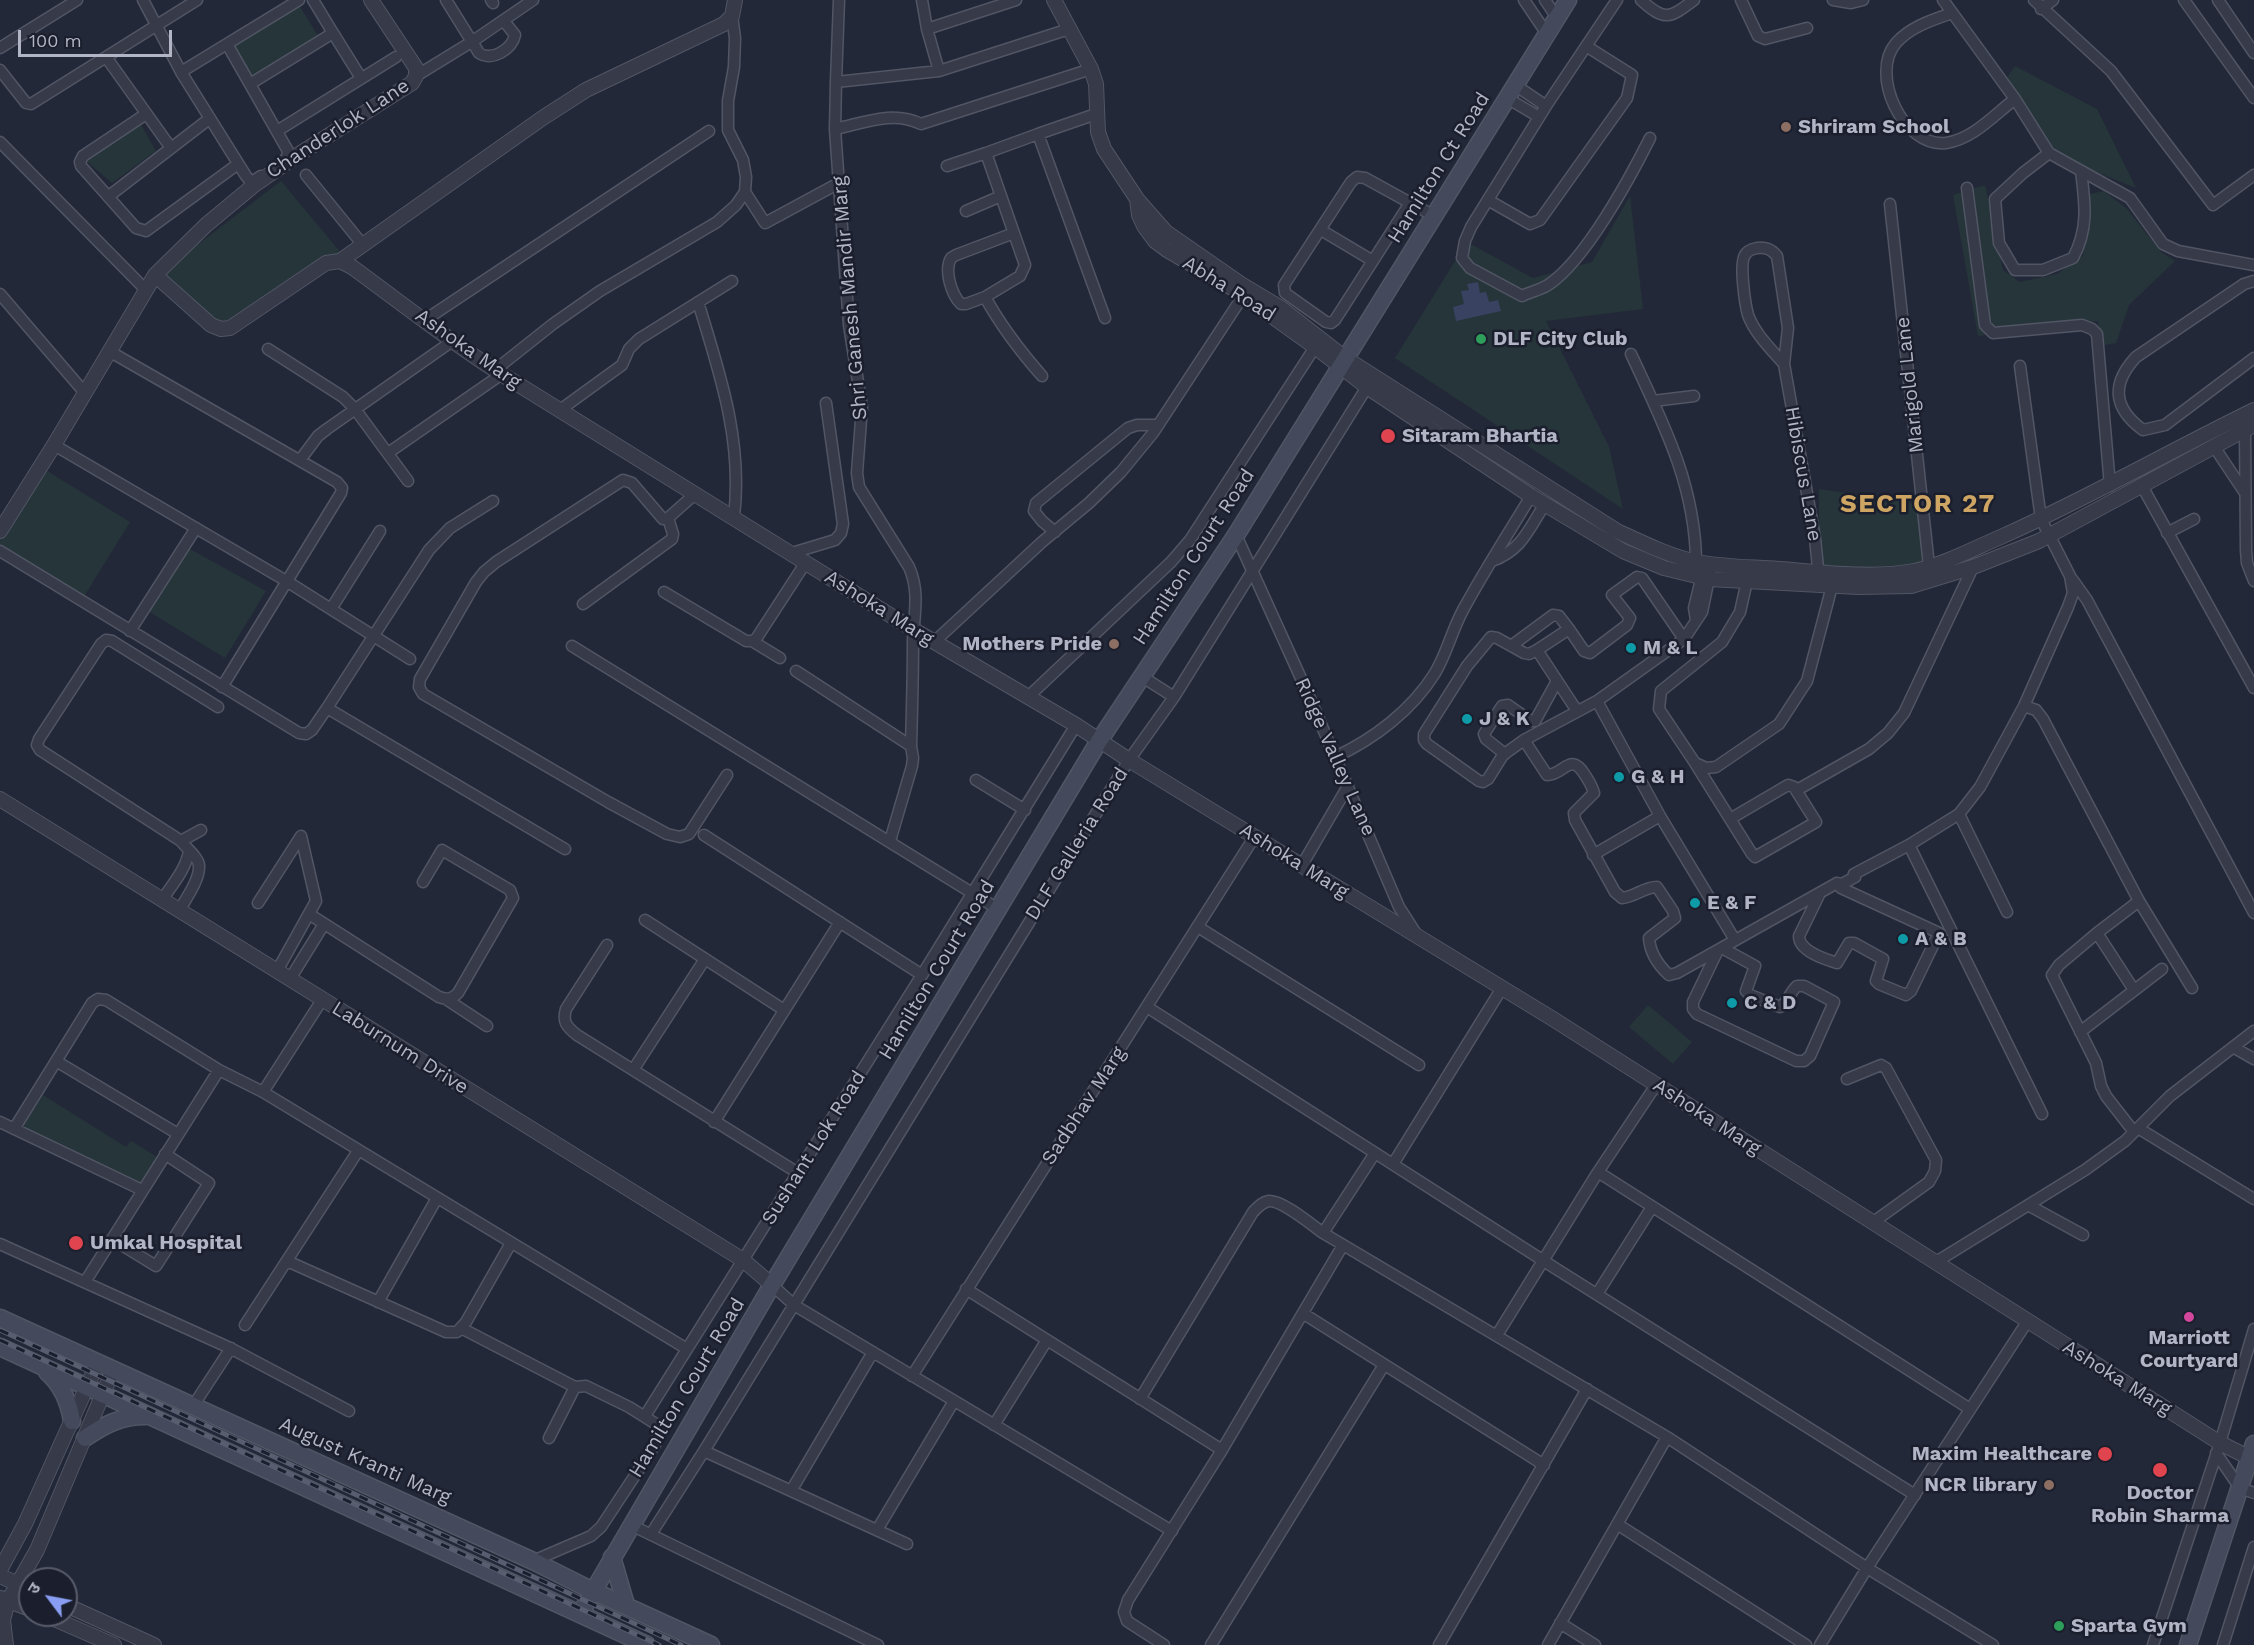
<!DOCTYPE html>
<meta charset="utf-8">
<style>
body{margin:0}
#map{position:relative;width:2254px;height:1645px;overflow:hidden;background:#232838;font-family:"Work Sans","Noto Sans Devanagari",sans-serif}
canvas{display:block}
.north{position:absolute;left:18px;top:1567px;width:60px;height:60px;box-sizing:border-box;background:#1b1f2d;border:2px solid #575b6a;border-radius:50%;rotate:302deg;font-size:16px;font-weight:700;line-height:24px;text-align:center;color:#b1b5c5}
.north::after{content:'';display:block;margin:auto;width:21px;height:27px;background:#899ef2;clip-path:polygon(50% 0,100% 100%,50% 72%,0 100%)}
.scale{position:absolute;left:18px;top:30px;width:154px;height:27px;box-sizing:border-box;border:3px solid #b1b5c5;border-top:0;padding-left:8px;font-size:18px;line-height:21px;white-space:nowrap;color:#b1b5c5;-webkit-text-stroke:4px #1b1f2d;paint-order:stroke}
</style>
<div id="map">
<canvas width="2254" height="1645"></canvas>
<div class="north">उ</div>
<div class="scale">100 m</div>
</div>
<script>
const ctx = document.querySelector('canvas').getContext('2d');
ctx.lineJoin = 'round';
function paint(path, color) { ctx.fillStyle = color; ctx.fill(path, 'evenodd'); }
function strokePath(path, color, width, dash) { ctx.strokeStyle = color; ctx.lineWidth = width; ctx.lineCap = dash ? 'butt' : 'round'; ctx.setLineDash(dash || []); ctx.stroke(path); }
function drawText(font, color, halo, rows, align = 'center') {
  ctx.font = font + ' "Work Sans",sans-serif'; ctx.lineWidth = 5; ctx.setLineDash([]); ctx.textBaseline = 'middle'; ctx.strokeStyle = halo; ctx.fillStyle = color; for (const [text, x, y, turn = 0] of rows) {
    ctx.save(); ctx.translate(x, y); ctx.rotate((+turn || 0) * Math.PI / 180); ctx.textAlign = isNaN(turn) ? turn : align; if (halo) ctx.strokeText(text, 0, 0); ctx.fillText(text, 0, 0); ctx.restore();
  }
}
const green = new Path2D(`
 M299 5 318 36 250 78 232 47Z
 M2015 66 2097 109 2136 188 2057 156 2003 83Z
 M139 121 156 151 112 183 85 160Z
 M281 181 341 253 212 335 163 271Z
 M1985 185 2003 270 2020 282 2057 274 2083 256 2090 194 2104 191 2127 209 2161 252 2175 261 2129 305 2116 343 2100 346 2098 321 1978 336 1953 195Z
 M1630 196 1643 309 1546 321 1609 447 1623 509 1395 358 1467 242 1533 278 1592 262Z
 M44 469 130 522 83 598 0 547V539Z
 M1819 489 1918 504 1929 566 1819 572Z
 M188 548 266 591 225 658 148 611Z
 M1648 1005 1692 1042 1673 1064 1629 1027Z
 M43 1095 126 1147 131 1141 157 1157 140 1184 22 1128Z`);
const water = new Path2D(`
 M1478 282 1480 293 1486 292 1489 302 1498 300 1501 311 1456 321 1453 307 1464 304 1461 291 1469 290 1467 284Z`);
const minor = new Path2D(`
 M143 0 181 72 246 176 250 181 255 180 261 176
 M446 0 479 53C492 62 512 49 515 35L504 21
 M491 0 493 3
 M922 0 927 29
 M1524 0 1547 34
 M1545 0 1557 18
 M1617 0 1546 106 1471 227 1465 241 1462 258 1470 268 1522 296C1530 292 1540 290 1548 285 1585 261 1630 178 1650 138
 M1641 0C1665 22 1670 18 1694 0
 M1741 0 1758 36 1765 39 1807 28
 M1833 0 1851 3 1863 0
 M1943 0 2015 99 2049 153 2130 198 2163 244 2178 251 2254 265
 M2034 0 2111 71 2213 205 2254 175
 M2184 0 2254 98
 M2218 0 2254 53
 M2041 9 2053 0
 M1952 13C1932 20 1910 27 1896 43 1869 74 1903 148 1946 143 1973 139 1994 115 2015 99
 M333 33 361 78
 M227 44 288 151 287 158 281 162
 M0 48 77 0
 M106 57 171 148
 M0 70 26 103 31 104 197 0
 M939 71 927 29 1016 0
 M181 72 299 0
 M416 76 473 41 533 0
 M836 82 839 0
 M250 84 333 33 313 0
 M1515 85 1546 106
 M1507 98 1539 117
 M146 114 83 156 80 162 81 166 136 228 146 231 238 164
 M1096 114 1038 134 1105 318
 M835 129C864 123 893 110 921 124L1091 69
 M277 131 396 57
 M0 142 145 289
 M2049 153 2023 173 1995 199 1999 243 2015 270H2043L2073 258C2089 228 2085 203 2081 171
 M947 166 986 153
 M306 175 363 245
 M1967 188 1985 325 1993 333 2082 325 2092 329 2097 334 2110 486
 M745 192 765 223 839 183
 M109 196 209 119
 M1488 200 1530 224 1540 220 1627 98 1632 75 1586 46
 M1410 203 1335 320 1331 323 1326 322 1285 293 1284 285 1351 182 1357 177 1365 178 1434 216
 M1890 204 1929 566
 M966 211 1001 196
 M1321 230 1373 261
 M1014 233 956 255 951 258C944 270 951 294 961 304H966L985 297C1001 326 1020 351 1042 376
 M2254 281 2244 284 2136 357C2111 384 2113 408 2143 430L2165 425 2254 358
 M0 294 85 393
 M985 297 1020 276 1025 265 986 153 1038 134
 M698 302C720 374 743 441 734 517
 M425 320 709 131
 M268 349 343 397 355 409 408 481
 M109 351 337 482 342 488 341 493 222 687
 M1631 354C1663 423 1695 484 1696 561
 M1784 364C1771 349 1755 334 1748 315 1745 304 1739 263 1745 255 1747 251 1752 249 1757 248 1766 247 1771 249 1777 256L1788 328 1784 364 1815 538 1819 578
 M495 370 553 324 600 291 717 222 736 205 745 192 746 177 743 160 728 130V101L734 67 735 38 732 16
 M1653 401 1694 396
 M560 410 622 365 629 349 639 339 732 281
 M2245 430 2246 550 2247 563 2254 581
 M54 445 288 582 410 659
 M2215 448 2245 493
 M388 453 502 374
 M300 460 318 436 327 429 451 342
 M2142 486 2254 688
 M695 494 668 518 663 519 632 483 623 480 496 562 484 572 476 582 420 679 419 687 423 694 608 802 667 834 680 837 689 834 727 775
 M493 501 450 528 429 550 327 708 565 849
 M1055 532 1042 521 1034 511 1036 503 1128 428 1137 425H1157
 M2167 533 2194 519
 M1236 535 1309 696 1399 907 1415 932
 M0 551 299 733 306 734 312 730 327 708
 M792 553 835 540 841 533 843 524 826 403
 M1492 561C1522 550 1528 530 1545 504
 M1712 564 1702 612 1684 639 1597 701 1660 816 1735 940
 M2072 579 2087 600 2254 913
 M1747 581 1740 612 1722 642 1661 691 1659 709 1695 763 1706 768 1716 767 1779 724 1807 681 1832 586
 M664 592 746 641H752L756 639 806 562
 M583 604 672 539 673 534 668 518
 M331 609 380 531
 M1696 620 1694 608 1705 563
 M130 631 196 528
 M752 641 780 658
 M934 642 1042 542 1089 503 1121 472 1153 433 1243 296
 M572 646 998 909
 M1511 646 1553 615 1559 616 1569 629
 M796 671 911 746 913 758 912 766 890 841
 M1141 676 1174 697
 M1028 697 1171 562 1190 540 1315 347
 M1597 701 1524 740 1547 775C1564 775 1570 751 1585 775 1589 781 1592 786 1594 793L1574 813 1575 820 1615 892 1622 898C1635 897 1644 887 1657 887L1673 911 1675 918 1649 938C1650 952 1658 965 1669 975L1677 973 1837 883 1842 884 1855 877 1854 874 1909 845 1959 814 1980 787 2024 706 2068 607 2073 593 2070 576 2041 519 2020 366
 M2024 706 2036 710 2043 719 2139 901 2192 988
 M1577 711 1537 650 1569 629 1584 651 1590 653 1627 625 1630 618 1612 595 1637 577 1642 578 1684 639
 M1524 740 1503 755 1488 779 1483 782 1479 781 1427 744 1424 740V734L1467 666 1491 637 1497 638 1524 653 1529 654 1537 650
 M911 746C912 711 913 675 913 640 914 614 920 592 909 567L859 487 857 473 862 407 849 325 835 129 836 82 939 71 1069 29
 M1505 754 1486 739 1484 734 1502 706 1508 705 1531 721H1535L1557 681
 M1335 757C1374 739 1412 710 1435 673 1447 653 1452 630 1463 610 1484 571 1508 534 1531 496
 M1695 763 1752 854 1755 857 1816 822 1794 787 1788 785 1730 819
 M976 780 1025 810
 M1797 790 1869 749 1888 733 1904 713 1973 567
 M1959 814 2007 912
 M704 835 922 975
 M181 841 201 830
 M1909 845 2042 1114
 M1593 855 1660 816
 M1302 865 1348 786
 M1819 895 1799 936C1799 951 1824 959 1837 963L1849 943H1854L1883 959 1876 981 1879 984 1906 995 1911 991 1939 933 1841 888 1837 883
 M162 900C172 885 186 869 189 851
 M258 903 301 836 316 901 277 971
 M179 911C186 898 200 880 199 865 198 857 186 848 181 841L40 750 37 745 39 739 101 644 106 640 112 641 218 707
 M309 914 439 997C448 1000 452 999 458 993L513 898 510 890 442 850 423 882
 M645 920 784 1010
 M1198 927 1419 1065
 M2097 933 2059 965 2052 975 2096 1063 2101 1086 2106 1096 2134 1132
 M607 945 566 1009C562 1022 567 1027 577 1035L798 1173
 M1718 950 1693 1002V1009L1697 1014 1796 1061H1804L1810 1056 1834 1002 1804 986H1797C1790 992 1788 1002 1780 1007L1750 995 1746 991 1755 966 1722 948
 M290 979 324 924
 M2134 990 2097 933 2139 901
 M446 999 487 1026
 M1147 1007 1558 1270 1915 1495
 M2080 1032 2162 969
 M2233 1047 2254 1059
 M56 1061 178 1134
 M633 1070 705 959
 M1847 1079 1881 1065 1886 1068 1936 1160 1935 1171 1929 1182 1872 1223
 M263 1092 322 1000
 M0 1122 142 1190
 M714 1122 840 922
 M2138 1128 2254 1199
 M14 1129 92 1003 98 999 106 1000 219 1070 263 1092 687 1349
 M1393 1164 1502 988
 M1598 1172 1970 1409
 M2028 1205 2083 1235
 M1323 1233 1375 1153
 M112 1239 156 1266 209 1183 165 1154
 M0 1244 230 1348 349 1411
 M287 1261 446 1332H457L466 1322 511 1243
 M1936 1262 2085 1170 2125 1141 2170 1096 2254 1031
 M85 1282 219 1070
 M772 1285 794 1305 1172 1531
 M966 1289 1222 1450
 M1597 1294 1652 1207
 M378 1302 437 1198
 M1304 1314 1544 1465
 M245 1325 358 1151
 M461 1328 575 1387 586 1386 629 1407 656 1424 660 1431 655 1445 601 1527 591 1536 533 1561
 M1497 1335 1598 1172 1656 1085
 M912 1376 1255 836
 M1140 1399 1253 1212C1258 1207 1262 1202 1269 1201 1282 1200 1312 1225 1323 1233L1667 1437 1867 1568 1993 1645
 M193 1406 231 1348
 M645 1416 922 975 1076 725
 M994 1425 1047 1340
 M549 1438 575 1387
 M704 1451 907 1544
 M2216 1453 2240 1488 2254 1493
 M791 1491 873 1352
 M1617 1524 1806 1645
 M631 1525 878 1645
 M877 1530 954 1401
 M651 1534 704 1451 1129 760 1174 697 1367 387
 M1560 1623 1595 1645
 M1164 1645 1127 1621 1124 1612 1128 1600 1222 1450 1343 1245
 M1211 1645 1384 1365
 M1439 1645 1587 1389
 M1548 1645 1667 1437
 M1820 1645 1867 1568 2027 1322
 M2153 1645 2220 1443 2254 1329
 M2223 1645 2254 1547`);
const tertiary = new Path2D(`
 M1054 0 1091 69 1096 84 1098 132 1104 149 1137 199 1166 232 1241 284 1281 308 1345 358 1617 531C1643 543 1669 556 1697 562 1724 567 1752 567 1779 569 1823 572 1871 579 1914 571 1941 566 1977 547 2003 536 2088 498 2170 451 2254 410
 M1137 199 1139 215 1144 226 1155 241 1167 250 1234 289 1315 347 1367 387 1531 496 1623 551 1664 568 1709 579 1858 587 1911 586 1973 567 2039 541 2254 425
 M340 261 544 117 586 90 724 24 732 16 735 0
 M155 275 211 325 221 329 230 328 326 263 340 261 352 267C400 302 445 338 495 370L914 630 1076 725 1129 760 1553 1019 2220 1443 2250 1458
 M0 531 54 445 155 275 206 225 253 186 296 156 412 83 416 76V68L371 0
 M0 799 743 1260 772 1285
 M0 1570 25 1524 98 1362
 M0 1576 30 1589
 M1 1598 30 1609
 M66 1605 154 1645
 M45 1615 114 1645
 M6 1645 3 1620 8 1601 37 1550 113 1370`);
const secondary = new Path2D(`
 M0 1318 533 1561 593 1591 711 1645
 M0 1347 647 1645
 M47 1372C62 1385 69 1402 72 1421
 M85 1438C104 1425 121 1416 145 1416
 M612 1557 626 1605
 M580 1614 772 1285 1099 741 1236 535 1568 0
 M2188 1645 2254 1444`);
const rail = new Path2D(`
 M0 1330 681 1645
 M0 1340 659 1645`);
const markers = [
 [1786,127,6,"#8d6e63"],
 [1481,339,6,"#2e9e5b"],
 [1388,436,8,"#e0444e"],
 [1114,644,6,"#8d6e63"],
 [1631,648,6,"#0f9aa8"],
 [1467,719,6,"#0f9aa8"],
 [1619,777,6,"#0f9aa8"],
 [1695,903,6,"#0f9aa8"],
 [1903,939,6,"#0f9aa8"],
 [1732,1003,6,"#0f9aa8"],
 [76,1243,8,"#e0444e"],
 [2189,1317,6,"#d1479c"],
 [2105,1454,8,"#e0444e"],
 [2160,1470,8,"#e0444e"],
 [2049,1485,6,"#8d6e63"],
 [2059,1626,6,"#2e9e5b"]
];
const poiNames = [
 ["Shriram School",1798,127],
 ["DLF City Club",1493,339],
 ["Sitaram Bhartia",1402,436],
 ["Mothers Pride",1102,644,"right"],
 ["M & L",1643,648],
 ["J & K",1479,719],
 ["G & H",1631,777],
 ["E & F",1707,903],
 ["A & B",1915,939],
 ["C & D",1744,1003],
 ["Umkal Hospital",90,1243],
 ["Marriott",2189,1338,"center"],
 ["Courtyard",2189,1361,"center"],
 ["Maxim Healthcare",2092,1454,"right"],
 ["NCR library",2037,1485,"right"],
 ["Doctor",2160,1493,"center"],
 ["Robin Sharma",2160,1516,"center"],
 ["Sparta Gym",2071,1626]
];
const streetNames = [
 ["Chanderlok Lane",338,129,-33],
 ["Hamilton Ct Road",1439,168,-58],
 ["Abha Road",1229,289,32],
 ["Shri Ganesh Mandir Marg",850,298,-95],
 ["Ashoka Marg",468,349,35],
 ["Marigold Lane",1910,385,-96],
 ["Hibiscus Lane",1803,474,80],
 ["Hamilton Court Road",1194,557,-57],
 ["Ashoka Marg",879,608,32],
 ["Ridge Valley Lane",1335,757,66],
 ["DLF Galleria Road",1077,844,-58],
 ["Ashoka Marg",1294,861,32],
 ["Hamilton Court Road",937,970,-59],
 ["Laburnum Drive",400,1048,32],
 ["Sadbhav Marg",1084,1106,-57],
 ["Ashoka Marg",1707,1117,33],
 ["Sushant Lok Road",814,1148,-58],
 ["Ashoka Marg",2117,1378,32],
 ["Hamilton Court Road",687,1388,-59],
 ["August Kranti Marg",365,1461,24]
];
const districtNames = [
 ["SECTOR 27",1918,504]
];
paint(green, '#25353a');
paint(water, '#394261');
strokePath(minor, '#515564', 13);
strokePath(tertiary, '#515564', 16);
strokePath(secondary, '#515564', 19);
strokePath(minor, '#363a49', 10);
strokePath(tertiary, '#363a49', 14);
strokePath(secondary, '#44495c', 16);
strokePath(rail, '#585d70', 5);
strokePath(rail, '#1b1f2d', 3, [9]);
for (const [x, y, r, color] of markers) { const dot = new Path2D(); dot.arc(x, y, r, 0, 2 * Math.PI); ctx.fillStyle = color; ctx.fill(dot); strokePath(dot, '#1b1f2d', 2); }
drawText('bold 20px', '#b1b5c5', '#1b1f2d', poiNames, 'left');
drawText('20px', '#b1b5c5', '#1b1f2d', streetNames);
ctx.letterSpacing = '1.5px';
drawText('bold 26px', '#cea563', '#1b1f2d', districtNames);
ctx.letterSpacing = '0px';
</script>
